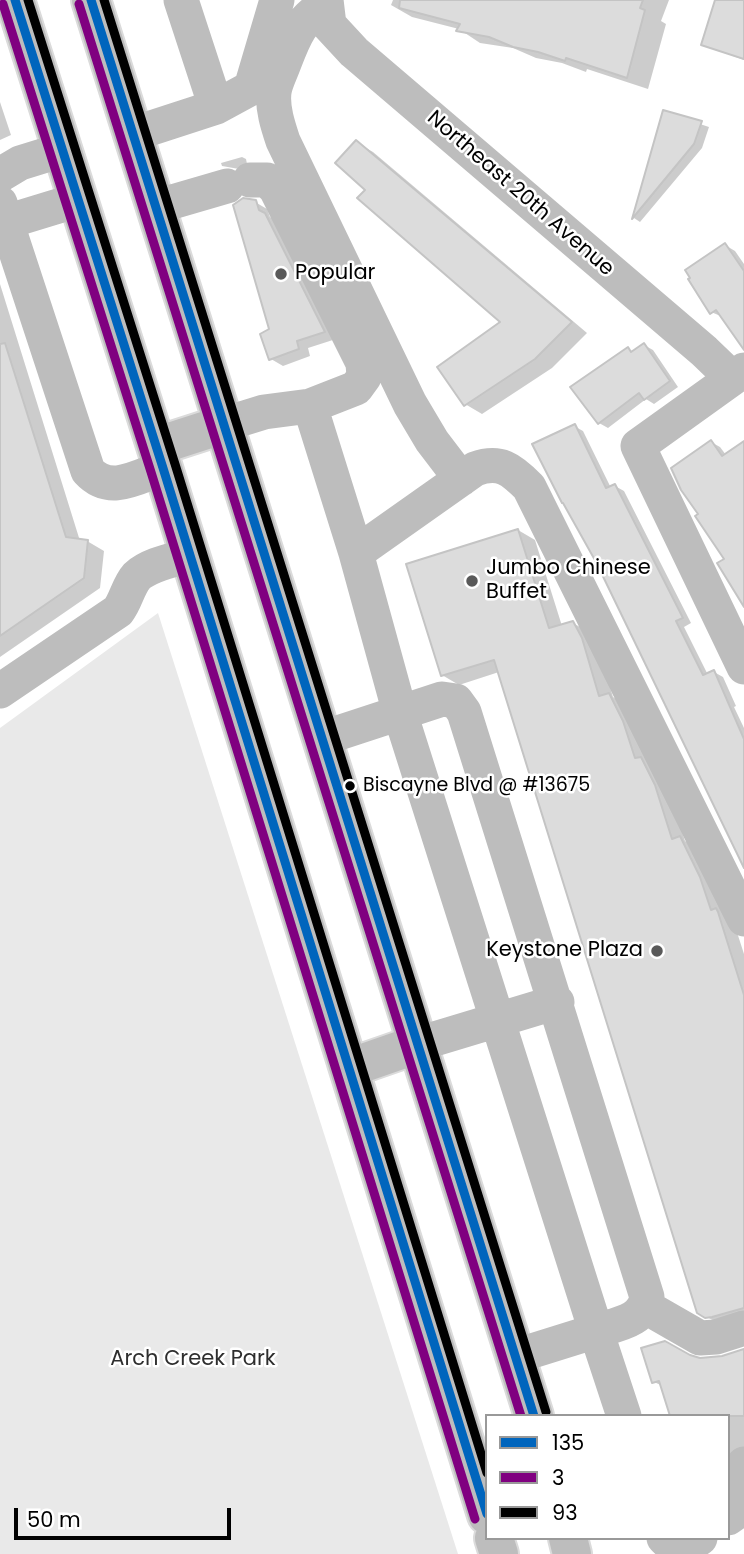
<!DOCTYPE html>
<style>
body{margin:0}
#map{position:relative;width:744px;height:1554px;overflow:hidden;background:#fff;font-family:Poppins,sans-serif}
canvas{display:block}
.legend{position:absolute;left:485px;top:1414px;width:245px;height:126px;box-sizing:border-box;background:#fff;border:2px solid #999;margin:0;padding:9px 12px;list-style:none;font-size:21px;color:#000}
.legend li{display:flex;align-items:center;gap:14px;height:35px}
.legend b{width:35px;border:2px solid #999}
.scale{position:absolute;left:14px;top:1508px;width:217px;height:32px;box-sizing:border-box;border:4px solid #000;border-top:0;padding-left:9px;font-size:21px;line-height:24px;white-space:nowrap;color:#000;-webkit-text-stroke:5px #fff;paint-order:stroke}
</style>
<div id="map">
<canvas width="744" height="1554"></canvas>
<ul class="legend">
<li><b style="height:9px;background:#0065bd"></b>135</li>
<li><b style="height:9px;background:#800080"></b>3</li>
<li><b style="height:9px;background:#000"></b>93</li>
</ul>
<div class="scale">50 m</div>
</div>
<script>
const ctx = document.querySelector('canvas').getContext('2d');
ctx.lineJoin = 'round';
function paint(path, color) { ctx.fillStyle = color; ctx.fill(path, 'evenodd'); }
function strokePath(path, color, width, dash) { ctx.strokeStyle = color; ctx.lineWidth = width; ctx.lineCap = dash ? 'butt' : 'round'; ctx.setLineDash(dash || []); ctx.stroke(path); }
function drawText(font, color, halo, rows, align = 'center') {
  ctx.font = font + ' Poppins,sans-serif'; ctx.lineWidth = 5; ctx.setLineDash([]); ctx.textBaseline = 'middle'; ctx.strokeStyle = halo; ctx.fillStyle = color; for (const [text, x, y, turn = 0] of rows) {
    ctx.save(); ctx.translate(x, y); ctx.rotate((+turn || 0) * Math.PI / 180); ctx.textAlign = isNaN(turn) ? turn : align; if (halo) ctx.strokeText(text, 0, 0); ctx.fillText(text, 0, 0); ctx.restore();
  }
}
const green = new Path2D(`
 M158 613 458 1554H0V728Z`);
const shadow = new Path2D(`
 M393 0H669L661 21 666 24 648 89 587 69 586 72 562 63 536 58 513 48 480 43 459 29 412 17 391 5Z
 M717 0H744V60L703 45Z
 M0 102 11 135 0 140Z
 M664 112 709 127 702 148 640 222 634 218Z
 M357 143 373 152 587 333 552 368 482 414 465 404 503 323Z
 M242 157 246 159 247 164 239 169 222 166 221 163Z
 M255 202 267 209 270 217 277 221 336 339 308 348 310 356 283 366 271 359 272 330Z
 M725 245 735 251 744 264V342L723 317 711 312Z
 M0 284 80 541H87L104 551 100 588 0 657Z
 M644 345 653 350 678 387 654 404 646 399 608 428 599 423 628 349 634 352Z
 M574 426 583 431 611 488 615 486 624 491 691 623 684 627 708 675 714 672 723 677 736 706 734 707 744 728V859Z
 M711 442 720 447 726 455 744 443V608L726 559 700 514Z
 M518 530 535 540 562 626 573 623 590 633 598 649 613 697 626 705 671 797 685 841 697 848 734 923 744 954V1321L723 1326 698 1312 499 672 459 685 442 675Z
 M744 1351V1462L728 1481V1416L654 1382 690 1357 701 1360 722 1358Z`);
const building = new Path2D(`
 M400 0H643L640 8 645 10 627 78 566 58 565 61 538 52 513 47 489 37 456 31 460 24 399 8Z
 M715 0H744V59L701 45Z
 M663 110 702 121 694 144 632 219Z
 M356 140 572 322 535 359 464 406 437 367 500 322 357 198 365 190 335 163Z
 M243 198 256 200 259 210 265 213 325 332 297 341 299 349 269 360 260 334 269 329 233 205Z
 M725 243 744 271V350L716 310 710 314 688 279 690 278 685 270Z
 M5 343 66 537 88 540 84 578 0 636V344Z
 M644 343 670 381 644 400 639 393 598 424 570 387 628 347 631 352Z
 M575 424 606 488 615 484 683 618 676 621 703 675 714 670 744 739V868L596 562 563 503H562L532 444Z
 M711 440 722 456 744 441V607L717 563 724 559 695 516 698 514 681 490 671 468Z
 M518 529 549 628 573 621 582 638 599 696 609 693 623 721 635 758 641 757 655 785 672 839 680 836 700 877 711 910 716 908 718 912 744 995V1308L712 1317 705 1318 697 1313 494 660 441 676 406 564Z
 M665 1341 690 1355 700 1358 722 1356 744 1349V1416H670L659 1381 652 1383 641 1348Z`);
const minor = new Path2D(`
 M181 0 216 107
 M326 0 329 25 354 52 704 351 732 378
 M326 5C300 18 293 40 283 66 280 74 275 84 274 92 272 108 278 126 283 141L410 404 432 441 461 479
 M133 134 216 107 251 88 277 0
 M0 175 20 163 62 150
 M250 180H267L276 189 363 363 364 377 356 388 310 406
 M0 203 88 471C110 495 137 477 163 468
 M155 207 227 186
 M6 222 78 200
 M744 370 638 446 744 667
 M222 425 264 412 310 406 356 553
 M0 691 118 611C126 601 128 586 137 576 150 564 174 560 190 555
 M323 738 442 699 456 701 464 712 647 1297C644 1321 617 1324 596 1331L400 713 356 553 475 469C500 460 511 469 529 487L744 919
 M418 1044 557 1002
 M646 1307 700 1338 716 1337 744 1328
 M516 1356 596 1331 624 1416
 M728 1482 744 1464
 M728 1518 744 1507
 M664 1538C675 1550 688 1547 700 1538`);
const major = new Path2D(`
 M15 0 163 468 487 1515
 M91 0 534 1416
 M157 446 222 425
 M349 1068 418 1044
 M494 1538 499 1554
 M568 1538 572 1554`);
const bus1 = new Path2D(`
 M15 0 163 468 487 1514
 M91 0 534 1416`);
const bus2 = new Path2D(`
 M3 4 151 472 475 1519
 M79 4 521 1416`);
const bus3 = new Path2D(`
 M28 0 175 464 487 1473
 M104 0 546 1412`);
const markers = [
 [281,274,7,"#595959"],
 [472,581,7,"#595959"],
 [350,786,6,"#000"],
 [657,951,7,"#595959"]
];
const busNames = [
 ["Biscayne Blvd @ #13675",363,786]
];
const streetNames = [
 ["Northeast 20th Avenue",520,194,41]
];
const poiNames = [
 ["Popular",295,274],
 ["Jumbo Chinese",486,569],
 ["Buffet",486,593],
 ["Keystone Plaza",643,951,"right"]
];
const parkNames = [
 ["Arch Creek Park",193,1360]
];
paint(green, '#e9e9e9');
paint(shadow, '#0003');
paint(building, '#dcdcdc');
strokePath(building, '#c4c4c4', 2);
strokePath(major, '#dbdbdb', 42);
strokePath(minor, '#bdbdbd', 35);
strokePath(major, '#bdbdbd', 38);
strokePath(bus1, '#0065bd', 9);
strokePath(bus2, '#800080', 9);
strokePath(bus3, '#000', 9);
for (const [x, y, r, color] of markers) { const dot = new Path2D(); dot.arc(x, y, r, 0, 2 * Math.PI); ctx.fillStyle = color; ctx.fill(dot); strokePath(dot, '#fff', 2.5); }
drawText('19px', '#000', '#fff', busNames, 'left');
drawText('21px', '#000', '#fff', streetNames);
drawText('21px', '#000', '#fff', poiNames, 'left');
drawText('21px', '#2e2e2e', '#fff', parkNames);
</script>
